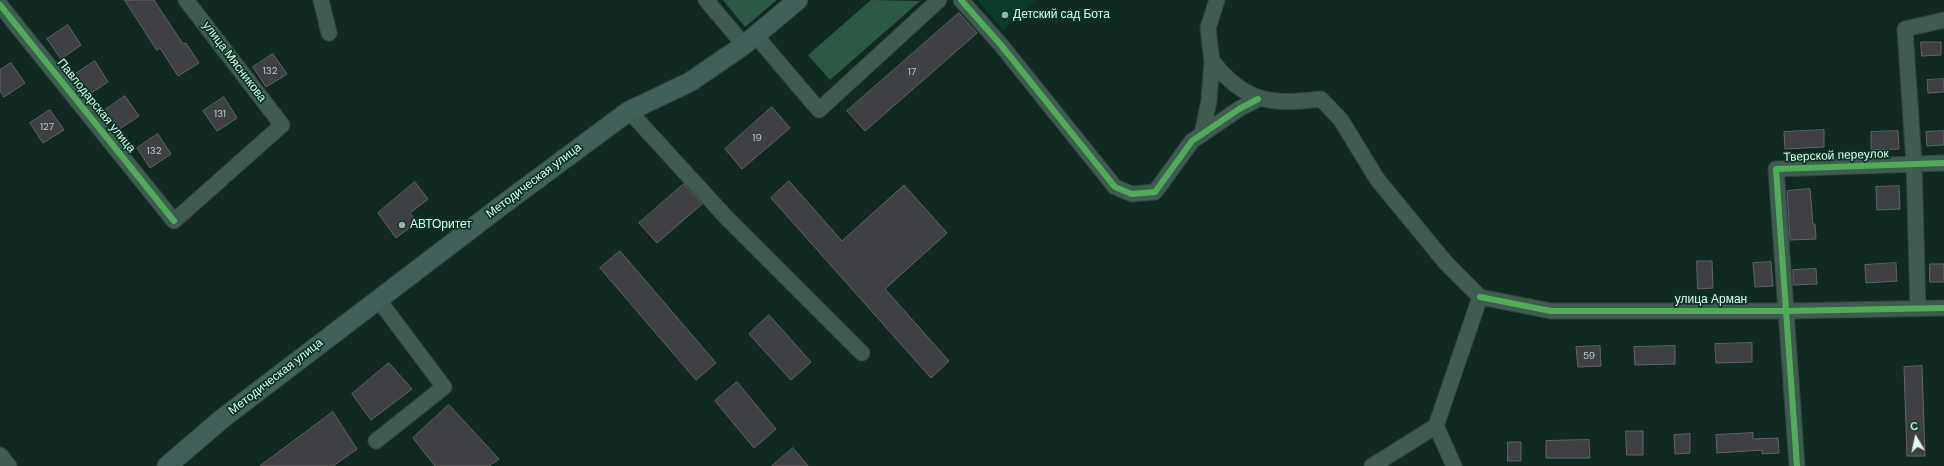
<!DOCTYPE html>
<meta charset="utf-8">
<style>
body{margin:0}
#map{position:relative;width:1944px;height:466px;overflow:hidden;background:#102a21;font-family:"DM Sans",sans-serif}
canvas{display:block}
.north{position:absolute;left:1896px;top:418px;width:40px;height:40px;-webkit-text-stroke:3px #063524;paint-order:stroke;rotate:351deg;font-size:11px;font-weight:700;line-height:16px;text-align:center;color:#dffeee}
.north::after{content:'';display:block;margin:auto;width:14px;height:18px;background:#dffeee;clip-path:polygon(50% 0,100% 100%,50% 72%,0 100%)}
</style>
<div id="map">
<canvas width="1944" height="466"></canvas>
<div class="north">С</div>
</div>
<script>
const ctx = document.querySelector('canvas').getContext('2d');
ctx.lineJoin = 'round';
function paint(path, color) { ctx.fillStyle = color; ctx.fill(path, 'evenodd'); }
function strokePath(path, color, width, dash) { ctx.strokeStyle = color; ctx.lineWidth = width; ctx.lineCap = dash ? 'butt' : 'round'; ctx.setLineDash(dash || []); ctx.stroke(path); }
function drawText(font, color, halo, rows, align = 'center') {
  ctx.font = font + ' "DM Sans",sans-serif'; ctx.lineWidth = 3.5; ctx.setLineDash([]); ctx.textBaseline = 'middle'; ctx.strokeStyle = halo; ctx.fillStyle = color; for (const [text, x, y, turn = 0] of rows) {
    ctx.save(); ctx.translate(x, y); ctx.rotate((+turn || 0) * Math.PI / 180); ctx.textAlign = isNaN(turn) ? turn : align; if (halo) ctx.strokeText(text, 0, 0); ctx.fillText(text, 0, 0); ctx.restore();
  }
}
const built = new Path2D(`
 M977 0H1037L1003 30Z`);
const green = new Path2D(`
 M723 0H777L745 27Z
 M871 0 920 1 830 80 808 55Z`);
const building = new Path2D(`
 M125 0H154L183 44 186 43 199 63 178 76 160 48 157 50Z
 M959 13 977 33 865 131 847 111Z
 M68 25 81 45 61 59 47 39Z
 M1921 42H1941V55L1922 56Z
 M273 54 287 74 266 87 253 67Z
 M95 61 108 82 88 95 74 75Z
 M11 63 25 83 4 97 0 91V70Z
 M1944 79V92L1928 93 1927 80Z
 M125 96 139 116 118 130 105 110Z
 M224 97 237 118 217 131 203 111Z
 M772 107 790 128 742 169 725 149Z
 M50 110 64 130 43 143 30 123Z
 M1824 130V147L1785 149 1784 132Z
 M1898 131 1899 149 1871 150V132Z
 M1944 131V145L1927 146 1926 132Z
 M158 134 171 154 150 168 137 148Z
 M789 181 842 241 904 185 947 233 885 289 949 361 931 378 771 198Z
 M415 182 428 199 410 213 417 222 396 238 378 213Z
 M684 184 702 204 657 243 639 223Z
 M1899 186 1900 209 1877 210 1876 187Z
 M1810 189 1813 224H1815L1816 239 1790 240 1787 191Z
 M620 251 716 363 696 380 600 268Z
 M1697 261H1712L1713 288 1698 289Z
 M1771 262 1773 286 1755 287 1753 263Z
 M1896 263 1897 281 1866 283 1865 265Z
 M1930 264H1944V282H1930Z
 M1816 269 1817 284 1793 285V270Z
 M769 315 811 362 791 380 749 334Z
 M1752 343V362L1716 363 1715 344Z
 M1600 346 1601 366 1578 367 1576 347Z
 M1675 346V364L1635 365 1634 347Z
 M389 363 412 389 371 420 352 394Z
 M1922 366 1925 456H1907L1904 367Z
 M737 382 776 429 754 448 715 401Z
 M449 405 499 459 489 466H435L413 438Z
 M333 412 357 449 333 466H260Z
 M1626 431H1643V455H1627Z
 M1753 433V439L1778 438 1779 453 1762 454V450L1717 453 1716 435Z
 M1690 434V453L1675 454 1674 435Z
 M1589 440 1590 458H1546V441Z
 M1508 442H1521V461H1508Z
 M793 448 808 466H772Z`);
const minor = new Path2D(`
 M321 0 329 33
 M706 0 744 45
 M961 0 1001 45 1115 187 1132 194 1155 192 1192 141 1239 109 1258 99
 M0 5 174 221 282 125 186 0
 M756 36 819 110 939 0
 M1212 61C1245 103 1272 105 1321 99L1341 120 1377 179 1446 263 1480 297
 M629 111 725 216 862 353
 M1202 134 1209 101 1212 61 1208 28 1217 0
 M1480 297 1551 311H1786L1944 308
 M1918 309 1914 164 1905 29 1944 20
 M1436 426 1454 466
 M376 441 444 387 378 299
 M0 455 9 466
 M1372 466 1436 426 1480 297
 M1797 466 1776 169 1944 163`);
const major = new Path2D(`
 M167 466 223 418 505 203 629 111 690 82 744 45 798 0`);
const cycleway = new Path2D(`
 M961 0 1001 45 1115 187 1132 194 1155 192 1192 141 1239 109 1258 99
 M0 5 174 221
 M1480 297 1551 311H1786L1944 308
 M1797 466 1776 169 1944 163`);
const markers = [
 [1005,15,4,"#97b4a6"],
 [402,225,4,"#97b4a6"]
];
const numberNames = [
 ["132",270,71],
 ["17",912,72],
 ["131",220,114],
 ["127",47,127],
 ["19",757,138],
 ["132",154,151],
 ["59",1589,356]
];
const poiNames = [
 ["Детский сад Бота",1013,15],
 ["АВТОритет",410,225]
];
const streetNames = [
 ["улица Мясникова",234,62,53],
 ["Павлодарская улица",96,106,51],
 ["Тверской переулок",1836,156,-2],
 ["Методическая улица",534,181,-37],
 ["улица Арман",1711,300],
 ["Методическая улица",276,377,-38]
];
paint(built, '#0b3c2b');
paint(green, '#2c5945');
paint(building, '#3f4043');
strokePath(building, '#646366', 1);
strokePath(minor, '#32463e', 17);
strokePath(major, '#32463e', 21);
strokePath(minor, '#3e5c50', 15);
strokePath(major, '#40605a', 19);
strokePath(cycleway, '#51ab58', 6);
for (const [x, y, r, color] of markers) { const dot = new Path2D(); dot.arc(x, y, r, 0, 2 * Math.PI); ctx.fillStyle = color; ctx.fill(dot); strokePath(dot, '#063524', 1.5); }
drawText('10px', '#b7cec3', null, numberNames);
drawText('12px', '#dffeee', '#063524', poiNames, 'left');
drawText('12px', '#dffeee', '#063524', streetNames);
</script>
